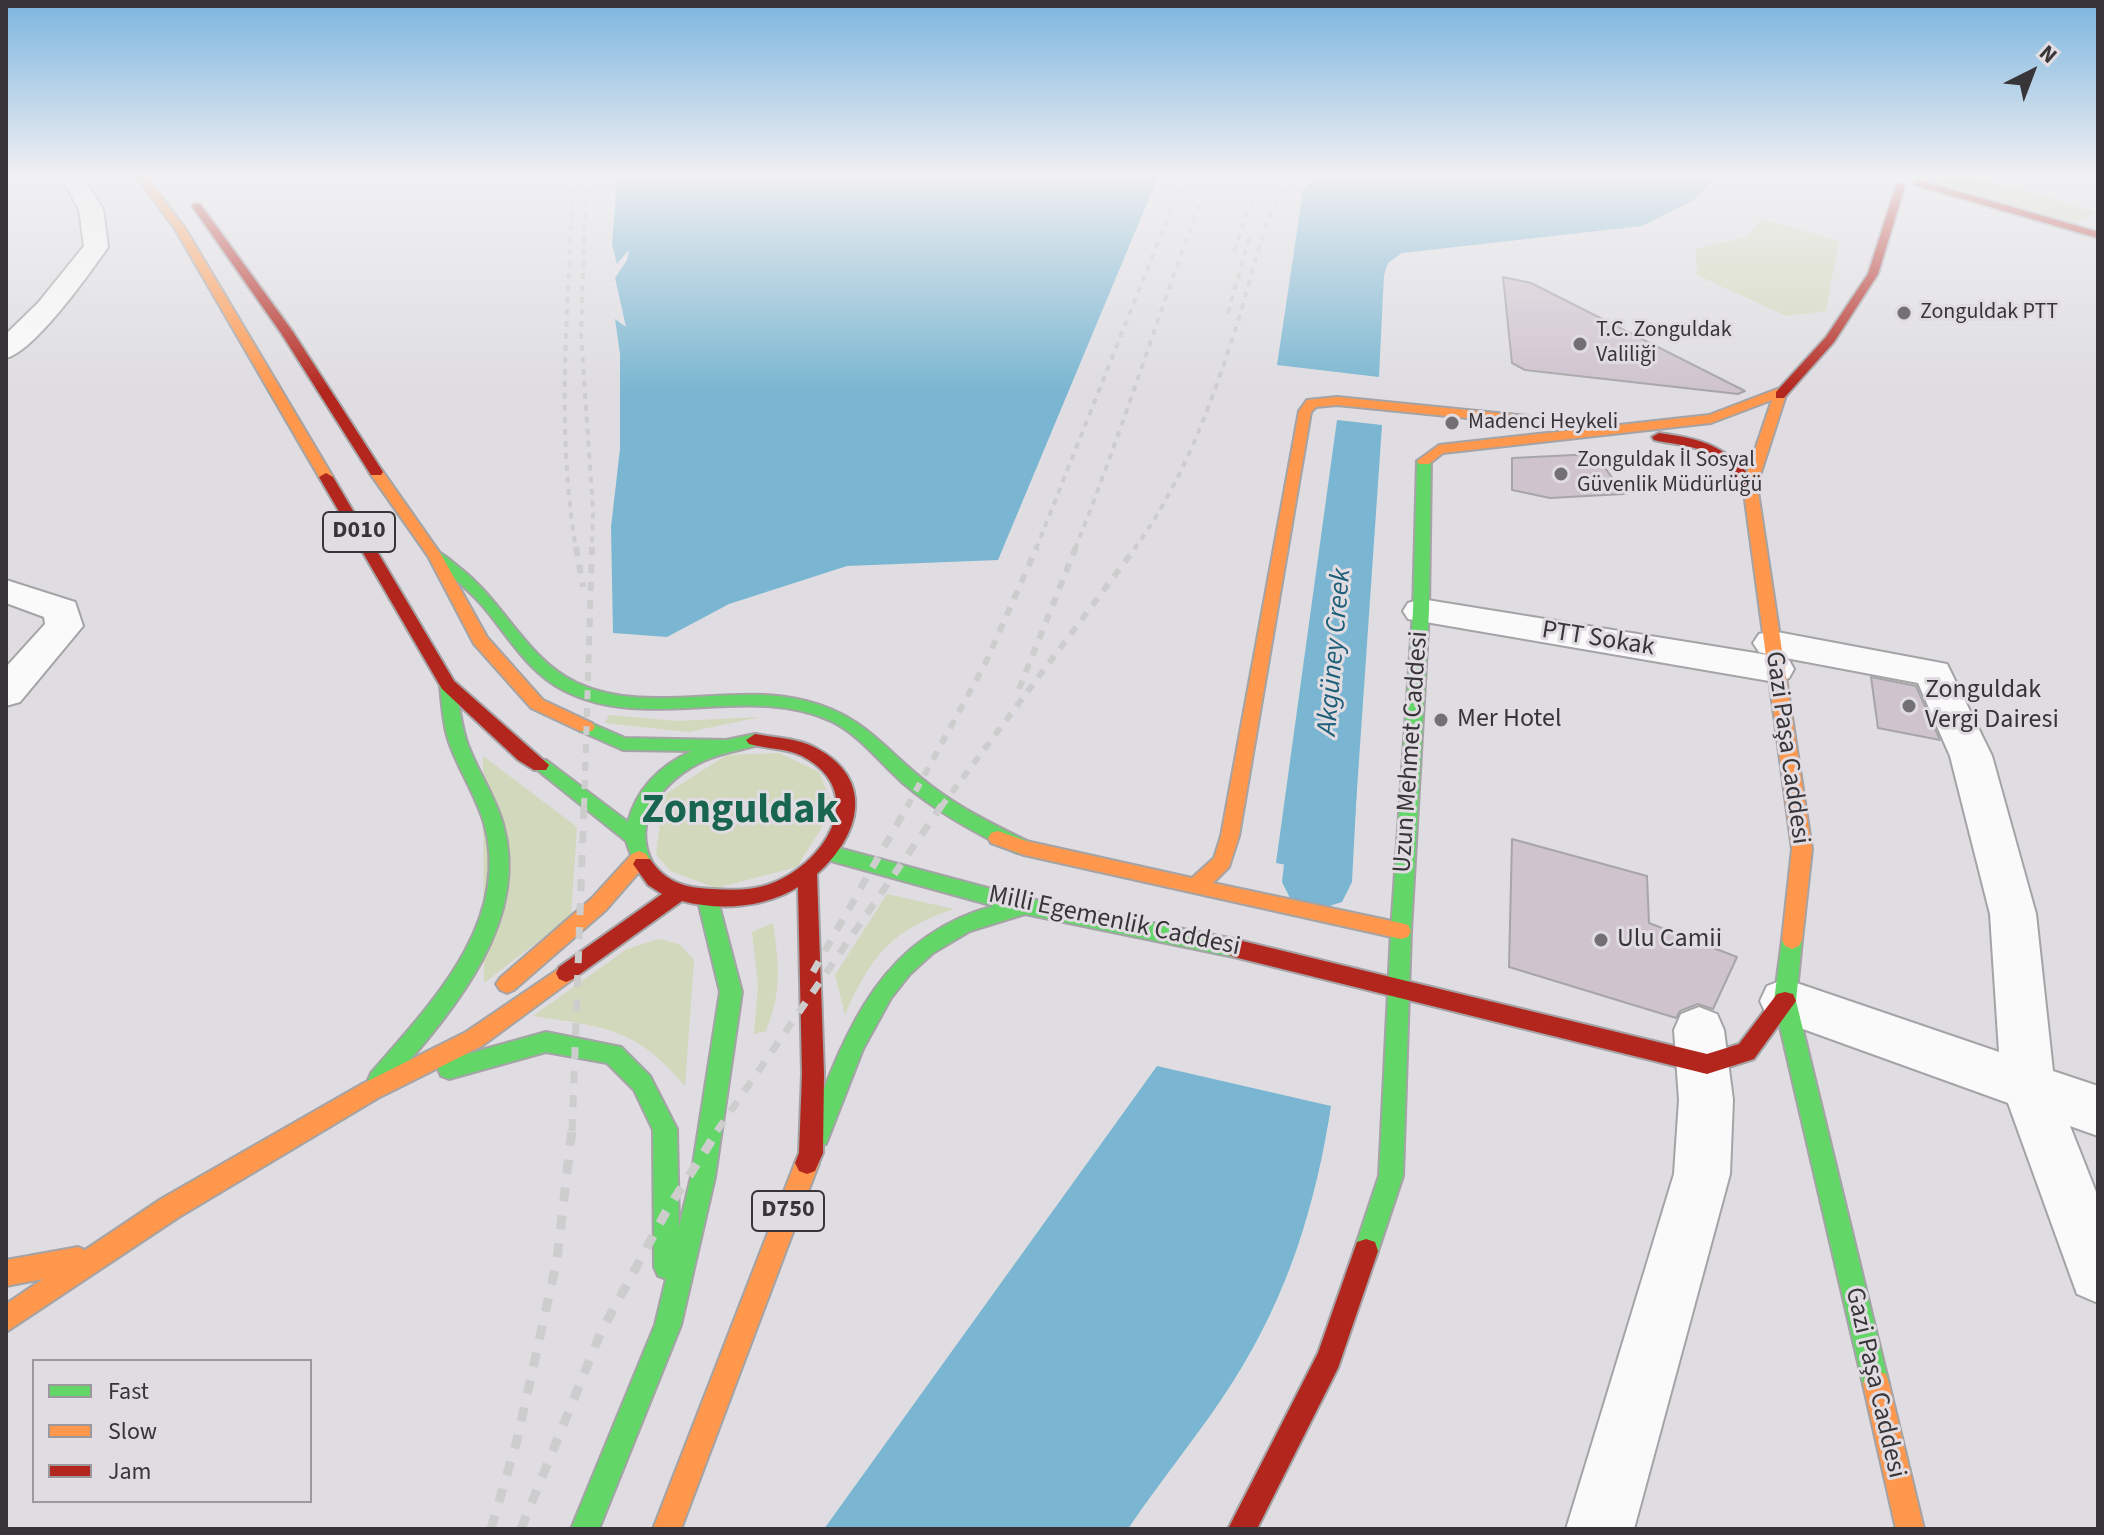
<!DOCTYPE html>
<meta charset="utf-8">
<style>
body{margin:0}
#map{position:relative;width:2104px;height:1535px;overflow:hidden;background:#dfdde1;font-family:"Source Sans 3",sans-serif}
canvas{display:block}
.frame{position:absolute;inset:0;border:8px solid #373538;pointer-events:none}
.legend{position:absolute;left:32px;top:1359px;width:280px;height:144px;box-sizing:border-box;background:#e0dce2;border:2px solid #9c999e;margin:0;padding:10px 14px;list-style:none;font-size:24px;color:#373538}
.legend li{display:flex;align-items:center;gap:16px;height:40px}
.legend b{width:40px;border:2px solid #9c999e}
.north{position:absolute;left:1992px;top:32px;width:80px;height:80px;-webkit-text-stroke:6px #e0dce2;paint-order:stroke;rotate:42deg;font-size:22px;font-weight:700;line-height:32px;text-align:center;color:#373538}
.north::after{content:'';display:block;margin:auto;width:28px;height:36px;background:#373538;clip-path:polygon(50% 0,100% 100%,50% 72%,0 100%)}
</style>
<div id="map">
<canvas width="2104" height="1535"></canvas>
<div class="frame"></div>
<ul class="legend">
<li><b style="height:10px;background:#63d668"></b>Fast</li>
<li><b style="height:10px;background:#ff974d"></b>Slow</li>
<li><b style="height:10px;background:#b3261e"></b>Jam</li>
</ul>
<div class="north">N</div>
</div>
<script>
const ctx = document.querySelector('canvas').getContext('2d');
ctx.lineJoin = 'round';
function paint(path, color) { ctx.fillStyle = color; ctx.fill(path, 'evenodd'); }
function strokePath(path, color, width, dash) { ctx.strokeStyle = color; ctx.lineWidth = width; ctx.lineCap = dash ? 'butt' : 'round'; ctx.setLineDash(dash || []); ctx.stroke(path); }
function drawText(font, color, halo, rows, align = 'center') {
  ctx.font = font + ' "Source Sans 3",sans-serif'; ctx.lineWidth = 6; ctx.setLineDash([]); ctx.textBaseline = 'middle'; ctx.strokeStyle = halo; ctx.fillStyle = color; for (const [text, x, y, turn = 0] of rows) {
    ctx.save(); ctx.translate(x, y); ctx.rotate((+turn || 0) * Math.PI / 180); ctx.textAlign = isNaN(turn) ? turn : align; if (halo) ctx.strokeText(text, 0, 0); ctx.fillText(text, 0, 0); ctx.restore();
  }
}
const green = new Path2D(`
 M1931 177H1975L2097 212 2075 223 1936 182Z
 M1762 219 1839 241 1826 311 1786 316 1697 275 1696 249 1746 237Z
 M609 715 676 721 761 717 688 732 605 723Z
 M779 753 819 772 834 808 797 867 716 888 670 871 656 854 664 795 727 755Z
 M483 756 577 827 571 916 484 983Z
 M887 894 954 909C892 929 870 957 845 1015L835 975Z
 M773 923C779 966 782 990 766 1031L754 1034 758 985 752 932Z
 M659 939 679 944 694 960 685 1086C636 1028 606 1027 533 1016L627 949Z`);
const water = new Path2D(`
 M617 177H1158L998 560 847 566 729 604 667 637 613 633 611 527 620 449V354L615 319 626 327 615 278 627 260 629 250 617 264 612 244Z
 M1316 177H1716L1694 200 1642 226 1402 253 1388 263 1384 275 1379 377 1277 365 1303 191Z
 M1337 420 1382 425 1351 877 1276 863Z
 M1157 1066 1331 1106C1316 1204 1288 1295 1234 1380 1202 1431 1162 1478 1128 1529H824Z`);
const river = new Path2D(`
 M1325 761 1348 768 1357 785 1352 882 1342 902 1317 910 1292 902 1282 882 1293 785 1302 768Z`);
const building = new Path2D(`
 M1503 277 1531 283 1745 391 1738 394 1525 370 1512 363Z
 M1595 454 1624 494 1550 498 1512 490V458Z
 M1871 677 1916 686 1940 740 1878 728Z
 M1512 839 1647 876 1649 923 1737 957 1713 1009 1698 1004 1680 1011 1676 1018 1509 967Z`);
const street = new Path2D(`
 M61 177H83L103 209 108 247C90 273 34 352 6 358V334L38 303 84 246 79 209Z
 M6 580 75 602 83 626 20 702 6 706V667L45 624 44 617 6 603Z
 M1421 599 1774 656 1759 652 1753 643 1759 634 1772 631 1947 664 1992 756 2036 914 2053 1071 2098 1086V1136L2070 1126 2098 1197V1303L2077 1294 2008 1103 1767 1016 1760 1001 1767 986 1785 979 1999 1052 1990 914 1950 756 1918 683 1775 656 1789 660 1794 669 1789 678 1775 682 1408 619 1403 611 1408 603Z
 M1699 1007 1717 1014 1724 1030 1733 1100 1730 1174 1634 1529H1566L1674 1174 1679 1100 1674 1030 1681 1014Z`);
const fast = new Path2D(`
 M1424 457 1431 461 1429 611 1411 931 1403 1176 1375 1260 1366 1263 1357 1260 1354 1251 1379 1176 1391 931 1413 611 1417 461Z
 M435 551C445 554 452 562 460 568 503 601 527 660 577 683 649 716 731 682 806 701 866 716 884 750 930 785 961 809 996 826 1031 843L1034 848 1031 853H1017C977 834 938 813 904 784 880 763 860 735 831 721 747 682 647 734 563 690 526 671 506 632 480 603 465 586 447 573 430 559V553Z
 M448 679 456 685C459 705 461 726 468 745 478 772 495 796 503 824 532 925 447 1017 387 1087L379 1090 371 1087 368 1080 371 1073C430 1005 512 922 484 823 476 796 460 772 450 745 443 726 442 705 440 685Z
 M586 721 625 738 726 740 755 734 764 740 761 744C743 750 724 752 706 760 666 777 629 819 653 864L650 869H636L626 841 531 765 534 760H546L628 822C637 788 661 765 692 751L623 750 580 731 577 727 580 723Z
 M831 846 1025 898 1234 939 1241 942 1244 948 1241 954 1234 957 1025 914 970 931 933 953 910 974 891 998 863 1049 826 1144 818 1147 810 1144 806 1136C845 1034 878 937 994 906L824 859 821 854 824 849Z
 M708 893 715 895 718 901 742 992 715 1177 681 1325 599 1529H571L655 1325 666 1279 658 1276 654 1267 653 1130 634 1090 607 1063 546 1052 449 1079 441 1076 438 1069 441 1062 449 1059 546 1032 621 1047 650 1076 677 1129 679 1227 691 1177 720 992 698 901 701 895Z
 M1792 931 1799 934 1802 940 1796 1001 1889 1384 1886 1394 1876 1397 1866 1394 1863 1384 1774 1001 1782 940 1785 934Z`);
const slow = new Path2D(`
 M137 177H146L185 228 333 477 331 480H321L319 477 175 229Z
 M1777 389 1787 392 1757 485 1812 849 1802 940 1799 946 1792 949 1785 946 1782 940 1792 849 1743 485 1772 400 1711 423 1443 453 1429 464H1419L1417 461 1439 445 1709 415Z
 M1337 397 1527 416 1533 420 1527 424 1337 405 1316 407 1311 412 1239 836 1229 867 1213 883 1401 923 1408 925 1411 931 1408 937 1401 939 1024 855 991 843 988 838 991 833 998 831 1026 841 1192 878 1214 858 1221 836 1299 411 1307 400Z
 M376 468 381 469 442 556 487 637 543 700 592 723 595 727 592 731H580L531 708 474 644 428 556 369 472Z
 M639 851 646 854 649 859 646 864 606 910 514 990 507 993 500 990 496 984 500 978 592 898 632 854Z
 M566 964 573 967 576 973 573 979 482 1046 378 1098 179 1217 6 1332V1304L43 1279 6 1286V1260L78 1247 85 1250 161 1199 362 1084 466 1032Z
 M807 1152 815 1155 819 1163 681 1529H653L795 1163 799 1155Z
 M1876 1371 1886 1374 1889 1384 1924 1529H1896L1863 1384 1866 1374Z`);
const jam = new Path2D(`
 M1918 180 2098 232V238L1915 185 1913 183Z
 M1897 183 1905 185 1878 274 1834 342 1784 398H1776V392L1826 337 1868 274Z
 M194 204H200L293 332 383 472 381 475H371L281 333 192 206Z
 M1659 433C1704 439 1729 447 1757 485L1750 489C1737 484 1729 467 1717 458 1698 445 1676 445 1654 440L1652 437Z
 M326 473 333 477 454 681 549 765 546 770H534L518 760 442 689 319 477Z
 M755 734C775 738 798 738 816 748 875 779 861 835 817 874L824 1074 823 1153 815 1171 807 1174 799 1171 795 1163 799 1153 802 1074 798 887C764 908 720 911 682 901L573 979 566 982 559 979 556 973 559 967 662 894 648 885 633 864 636 859H650C665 882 685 888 712 889 730 890 749 891 767 885 823 867 872 793 802 756 787 748 766 749 749 744L746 740Z
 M1234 939 1707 1054 1739 1044 1777 994 1785 992 1793 994 1796 1001 1754 1059 1707 1074 1234 957 1227 954 1224 948 1227 942Z
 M1366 1239 1375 1242 1378 1251 1338 1368 1257 1529H1228L1318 1353 1357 1242Z`);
const railFar3 = new Path2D(`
 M573 177C569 300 555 427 576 549
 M586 177 581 334 593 511 592 549
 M1234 251 1249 207 1273 177
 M1228 313 1250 235
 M1036 549 1183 179
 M1075 549C1122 432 1159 312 1203 194
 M1134 549C1183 483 1213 400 1238 321 1253 271 1263 223 1288 177`);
const railFar2 = new Path2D(`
 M576 547 583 587
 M1019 689 1076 547
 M584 807 592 547
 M907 807 986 662 1037 547
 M941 807 1136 547`);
const railFar1 = new Path2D(`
 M813 972 908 805
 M572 1131 584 805
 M717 1131 942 805`);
const rail = new Path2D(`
 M491 1529 517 1440 557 1260 572 1129
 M521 1529 601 1332 666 1212 719 1129`);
const markers = [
 [1904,313,8,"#727073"],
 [1580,344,8,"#727073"],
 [1452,423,8,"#727073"],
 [1561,474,8,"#727073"],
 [1909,706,8,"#727073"],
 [1441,720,8,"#727073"],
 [1601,940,8,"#727073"]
];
const farPoinames = [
 ["Zonguldak PTT",1920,313],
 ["T.C. Zonguldak",1596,331],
 ["Valiliği",1596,356],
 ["Madenci Heykeli",1468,423],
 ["Zonguldak İl Sosyal",1577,461],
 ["Güvenlik Müdürlüğü",1577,486]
];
const shields = [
 [359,532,72],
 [788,1211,72]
];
const shieldNames = [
 ["D010",359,532],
 ["D750",788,1211]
];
const streetNames = [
 ["PTT Sokak",1598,640,9],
 ["Gazi Paşa Caddesi",1786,748,82],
 ["Uzun Mehmet Caddesi",1412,752,-86],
 ["Milli Egemenlik Caddesi",1114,922,12],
 ["Gazi Paşa Caddesi",1874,1383,77]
];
const poiNames = [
 ["Zonguldak",1925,691],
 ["Vergi Dairesi",1925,721],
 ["Mer Hotel",1457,720],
 ["Ulu Camii",1617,940]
];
const waterNames = [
 ["Akgüney Creek",1336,652,-85]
];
const townNames = [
 ["Zonguldak",740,813]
];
paint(green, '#d2d8bb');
paint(water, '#7ab6d1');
paint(river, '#7ab6d1');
paint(building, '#cfc3ce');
strokePath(building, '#a6a5a7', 2);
strokePath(street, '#a4a3a5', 4);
strokePath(fast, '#a4a3a5', 4);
strokePath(slow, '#a4a3a5', 4);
strokePath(jam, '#a4a3a5', 4);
paint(street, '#fafafa');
paint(fast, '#63d668');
paint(slow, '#ff974d');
paint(jam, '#b3261e');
strokePath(railFar3, '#cdcdcd', 4, [6, 6]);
strokePath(railFar2, '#cdcdcd', 6, [9, 9]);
strokePath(railFar1, '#cdcdcd', 7, [12, 12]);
strokePath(rail, '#cdcdcd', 9, [14, 14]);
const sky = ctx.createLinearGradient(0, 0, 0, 391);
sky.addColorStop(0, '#7cb5df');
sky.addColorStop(0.45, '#f1f0f2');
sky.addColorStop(1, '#f1f0f200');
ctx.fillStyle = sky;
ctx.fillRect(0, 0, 2104, 391);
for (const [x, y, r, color] of markers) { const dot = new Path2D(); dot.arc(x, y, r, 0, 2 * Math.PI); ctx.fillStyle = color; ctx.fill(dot); strokePath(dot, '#e0dce2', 3); }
drawText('22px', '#373538', '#e0dce2', farPoinames, 'left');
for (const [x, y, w] of shields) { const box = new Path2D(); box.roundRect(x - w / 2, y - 20, w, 40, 6); ctx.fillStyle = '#e0dce2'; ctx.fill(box); strokePath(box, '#373538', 2); }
drawText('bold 24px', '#373538', null, shieldNames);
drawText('26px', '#373538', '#e0dce2', streetNames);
drawText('26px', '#373538', '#e0dce2', poiNames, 'left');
drawText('italic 28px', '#1d5f79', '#e0dce2', waterNames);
drawText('bold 42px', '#186550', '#e0dce2', townNames);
</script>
